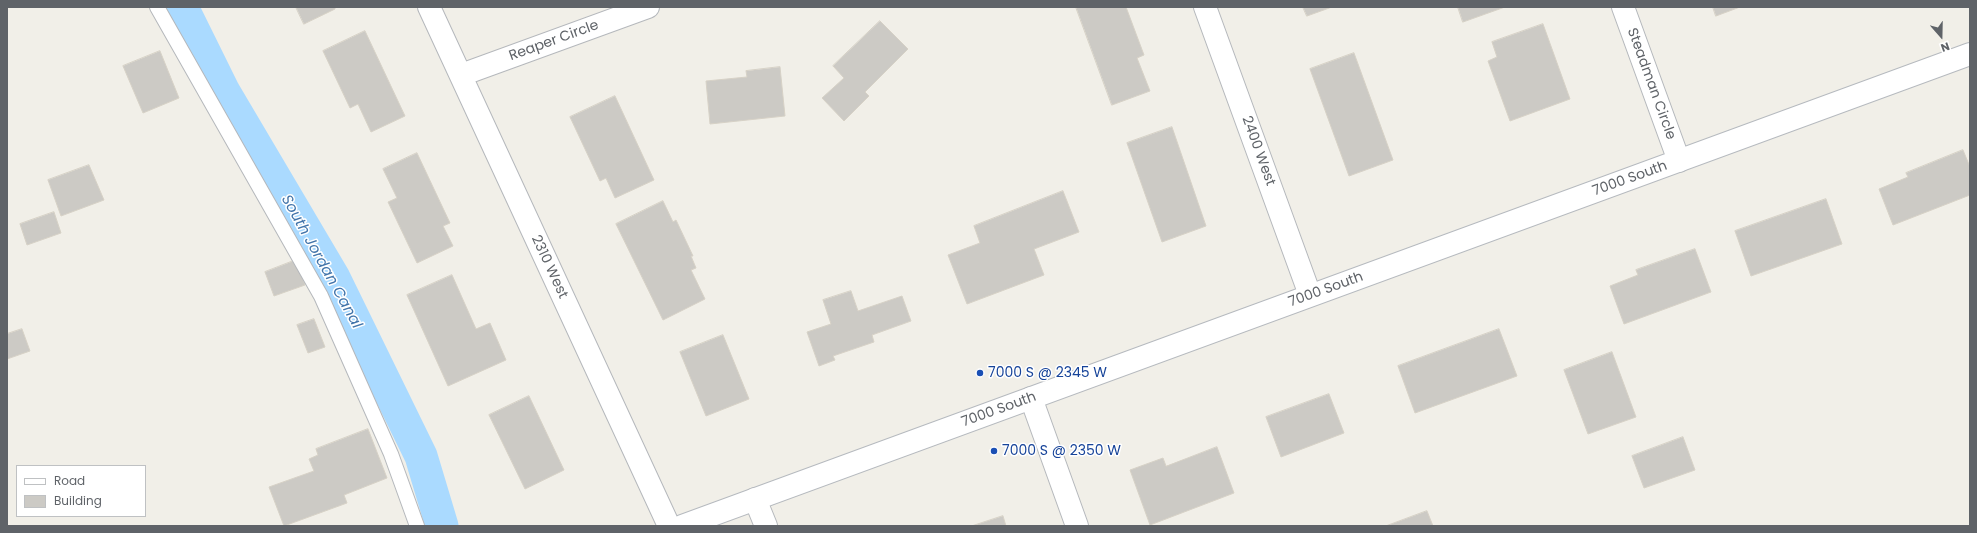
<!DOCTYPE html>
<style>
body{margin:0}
#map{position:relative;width:1977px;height:533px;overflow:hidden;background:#f1efe8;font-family:Poppins,sans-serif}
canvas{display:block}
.frame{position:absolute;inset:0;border:8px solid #5f6368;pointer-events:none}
.legend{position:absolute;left:16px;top:465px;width:130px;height:52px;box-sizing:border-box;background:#fff;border:1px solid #bfc1c3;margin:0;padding:5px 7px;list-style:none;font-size:12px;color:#5f6368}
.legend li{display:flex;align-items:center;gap:8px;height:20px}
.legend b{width:20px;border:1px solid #bfc1c3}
.north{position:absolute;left:1921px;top:16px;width:40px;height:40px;-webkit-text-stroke:3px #fff;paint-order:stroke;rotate:160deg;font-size:11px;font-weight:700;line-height:16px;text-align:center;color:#5f6368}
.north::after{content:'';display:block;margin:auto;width:14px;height:18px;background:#5f6368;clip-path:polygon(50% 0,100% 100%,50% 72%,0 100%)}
</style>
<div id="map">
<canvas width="1977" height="533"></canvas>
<div class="frame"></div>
<ul class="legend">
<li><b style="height:5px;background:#fff"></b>Road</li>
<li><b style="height:11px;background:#cccac5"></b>Building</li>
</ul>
<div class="north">N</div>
</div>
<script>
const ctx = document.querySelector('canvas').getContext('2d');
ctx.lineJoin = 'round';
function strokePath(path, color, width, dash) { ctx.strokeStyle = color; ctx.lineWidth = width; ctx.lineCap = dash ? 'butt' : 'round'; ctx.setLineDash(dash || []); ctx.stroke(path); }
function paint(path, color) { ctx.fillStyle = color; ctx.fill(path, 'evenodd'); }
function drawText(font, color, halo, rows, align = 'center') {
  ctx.font = font + ' Poppins,sans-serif'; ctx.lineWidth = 3; ctx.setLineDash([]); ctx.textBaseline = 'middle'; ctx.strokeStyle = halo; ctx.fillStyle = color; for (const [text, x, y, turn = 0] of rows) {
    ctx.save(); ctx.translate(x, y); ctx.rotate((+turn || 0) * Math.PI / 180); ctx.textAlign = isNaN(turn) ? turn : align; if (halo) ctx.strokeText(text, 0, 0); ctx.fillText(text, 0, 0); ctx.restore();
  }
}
const canal = new Path2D(`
 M182 7 224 92 334 278 421 456 442 526`);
const building = new Path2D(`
 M296 7H335V9L304 24Z
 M1076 7H1126L1144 55 1137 58 1150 91 1112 105Z
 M1303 7H1332L1307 16Z
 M1458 7H1505L1463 22Z
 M1713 7H1740L1716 16Z
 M880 21 908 49 865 92 869 96 844 121 822 98 844 78 833 66Z
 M1543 24 1570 99 1510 121 1488 61 1497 57 1492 42Z
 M365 31 405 116 371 132 358 104 350 108 323 51Z
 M160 51 179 98 143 113 123 66Z
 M1354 53 1393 160 1349 176 1310 69Z
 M780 67 785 116 710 124 706 81 747 77 746 71Z
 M615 96 654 180 615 198 606 178 600 181 570 117Z
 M1172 127 1206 226 1162 242 1127 143Z
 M1963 150 1970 167V195L1893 225 1879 189 1908 177 1906 173Z
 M417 153 450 223 443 226 453 246 417 263 388 202 397 198 383 169Z
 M89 165 104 200 61 216 48 180Z
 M1063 191 1079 232 1034 249 1044 275 967 304 948 255 980 243 974 226Z
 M1826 199 1842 244 1751 276 1735 231Z
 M663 201 673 222 676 220 693 256H691L696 268 691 270 705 299 663 320 616 224Z
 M54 212 61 233 27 245 20 224Z
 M1695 249 1711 292 1624 324 1610 286 1638 275 1636 270Z
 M296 260 305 285 274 296 265 272Z
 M452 275 476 329 490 323 506 360 448 386 407 295Z
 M851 291 858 311 902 296 911 321 872 335 874 342 833 356 835 360 819 366 807 332 831 324 823 300Z
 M314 319 325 347 308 353 297 325Z
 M22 329 30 351 7 359V334Z
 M1499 329 1517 376 1415 413 1398 366Z
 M723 335 749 399 706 416 680 352Z
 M1612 352 1636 417 1588 434 1564 370Z
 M1329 394 1344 433 1281 457 1266 417Z
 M529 396 564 470 525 489 489 415Z
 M368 429 387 478 344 495 347 503 284 526 269 487 314 471 309 459 318 455 316 449Z
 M1683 437 1695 470 1644 488 1632 456Z
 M1217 447 1234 493 1150 525 1130 470 1163 458 1166 466Z
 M1427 511 1433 526H1386Z
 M1003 516 1006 526H972Z`);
const lane = new Path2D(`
 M157 7 321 296 391 454 417 526`);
const street = new Path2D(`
 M429 7 669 526
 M1205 7 1310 295
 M1623 7 1679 161
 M461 75 648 7
 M1031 398 1077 526
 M755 499 766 526`);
const secondary = new Path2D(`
 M682 526 1970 54`);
const markers = [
 [980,373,4,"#1a4fb4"],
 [994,451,4,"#1a4fb4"]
];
const streetNames = [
 ["Reaper Circle",554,41,-20],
 ["Steadman Circle",1651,84,70],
 ["2400 West",1258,151,70],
 ["7000 South",1630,179,-20],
 ["2310 West",549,267,65],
 ["7000 South",1326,290,-20],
 ["7000 South",999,410,-20]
];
const transitNames = [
 ["7000 S @ 2345 W",988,373],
 ["7000 S @ 2350 W",1002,451]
];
const waterNames = [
 ["South Jordan Canal",321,262,61]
];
strokePath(canal, '#aadaff', 33);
paint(building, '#cccac5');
strokePath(building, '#d6d1c6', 1);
strokePath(lane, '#b5b8bc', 16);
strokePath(street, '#b5b8bc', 24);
strokePath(secondary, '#b6babf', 24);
strokePath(lane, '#fff', 14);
strokePath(street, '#fff', 22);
strokePath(secondary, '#fff', 22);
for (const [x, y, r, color] of markers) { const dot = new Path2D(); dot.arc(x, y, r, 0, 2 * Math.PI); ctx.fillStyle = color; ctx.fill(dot); strokePath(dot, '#fff', 1.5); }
drawText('14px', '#5f6368', '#fff', streetNames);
drawText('14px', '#164399', '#fff', transitNames, 'left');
drawText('italic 15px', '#4174aa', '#fff', waterNames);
</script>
